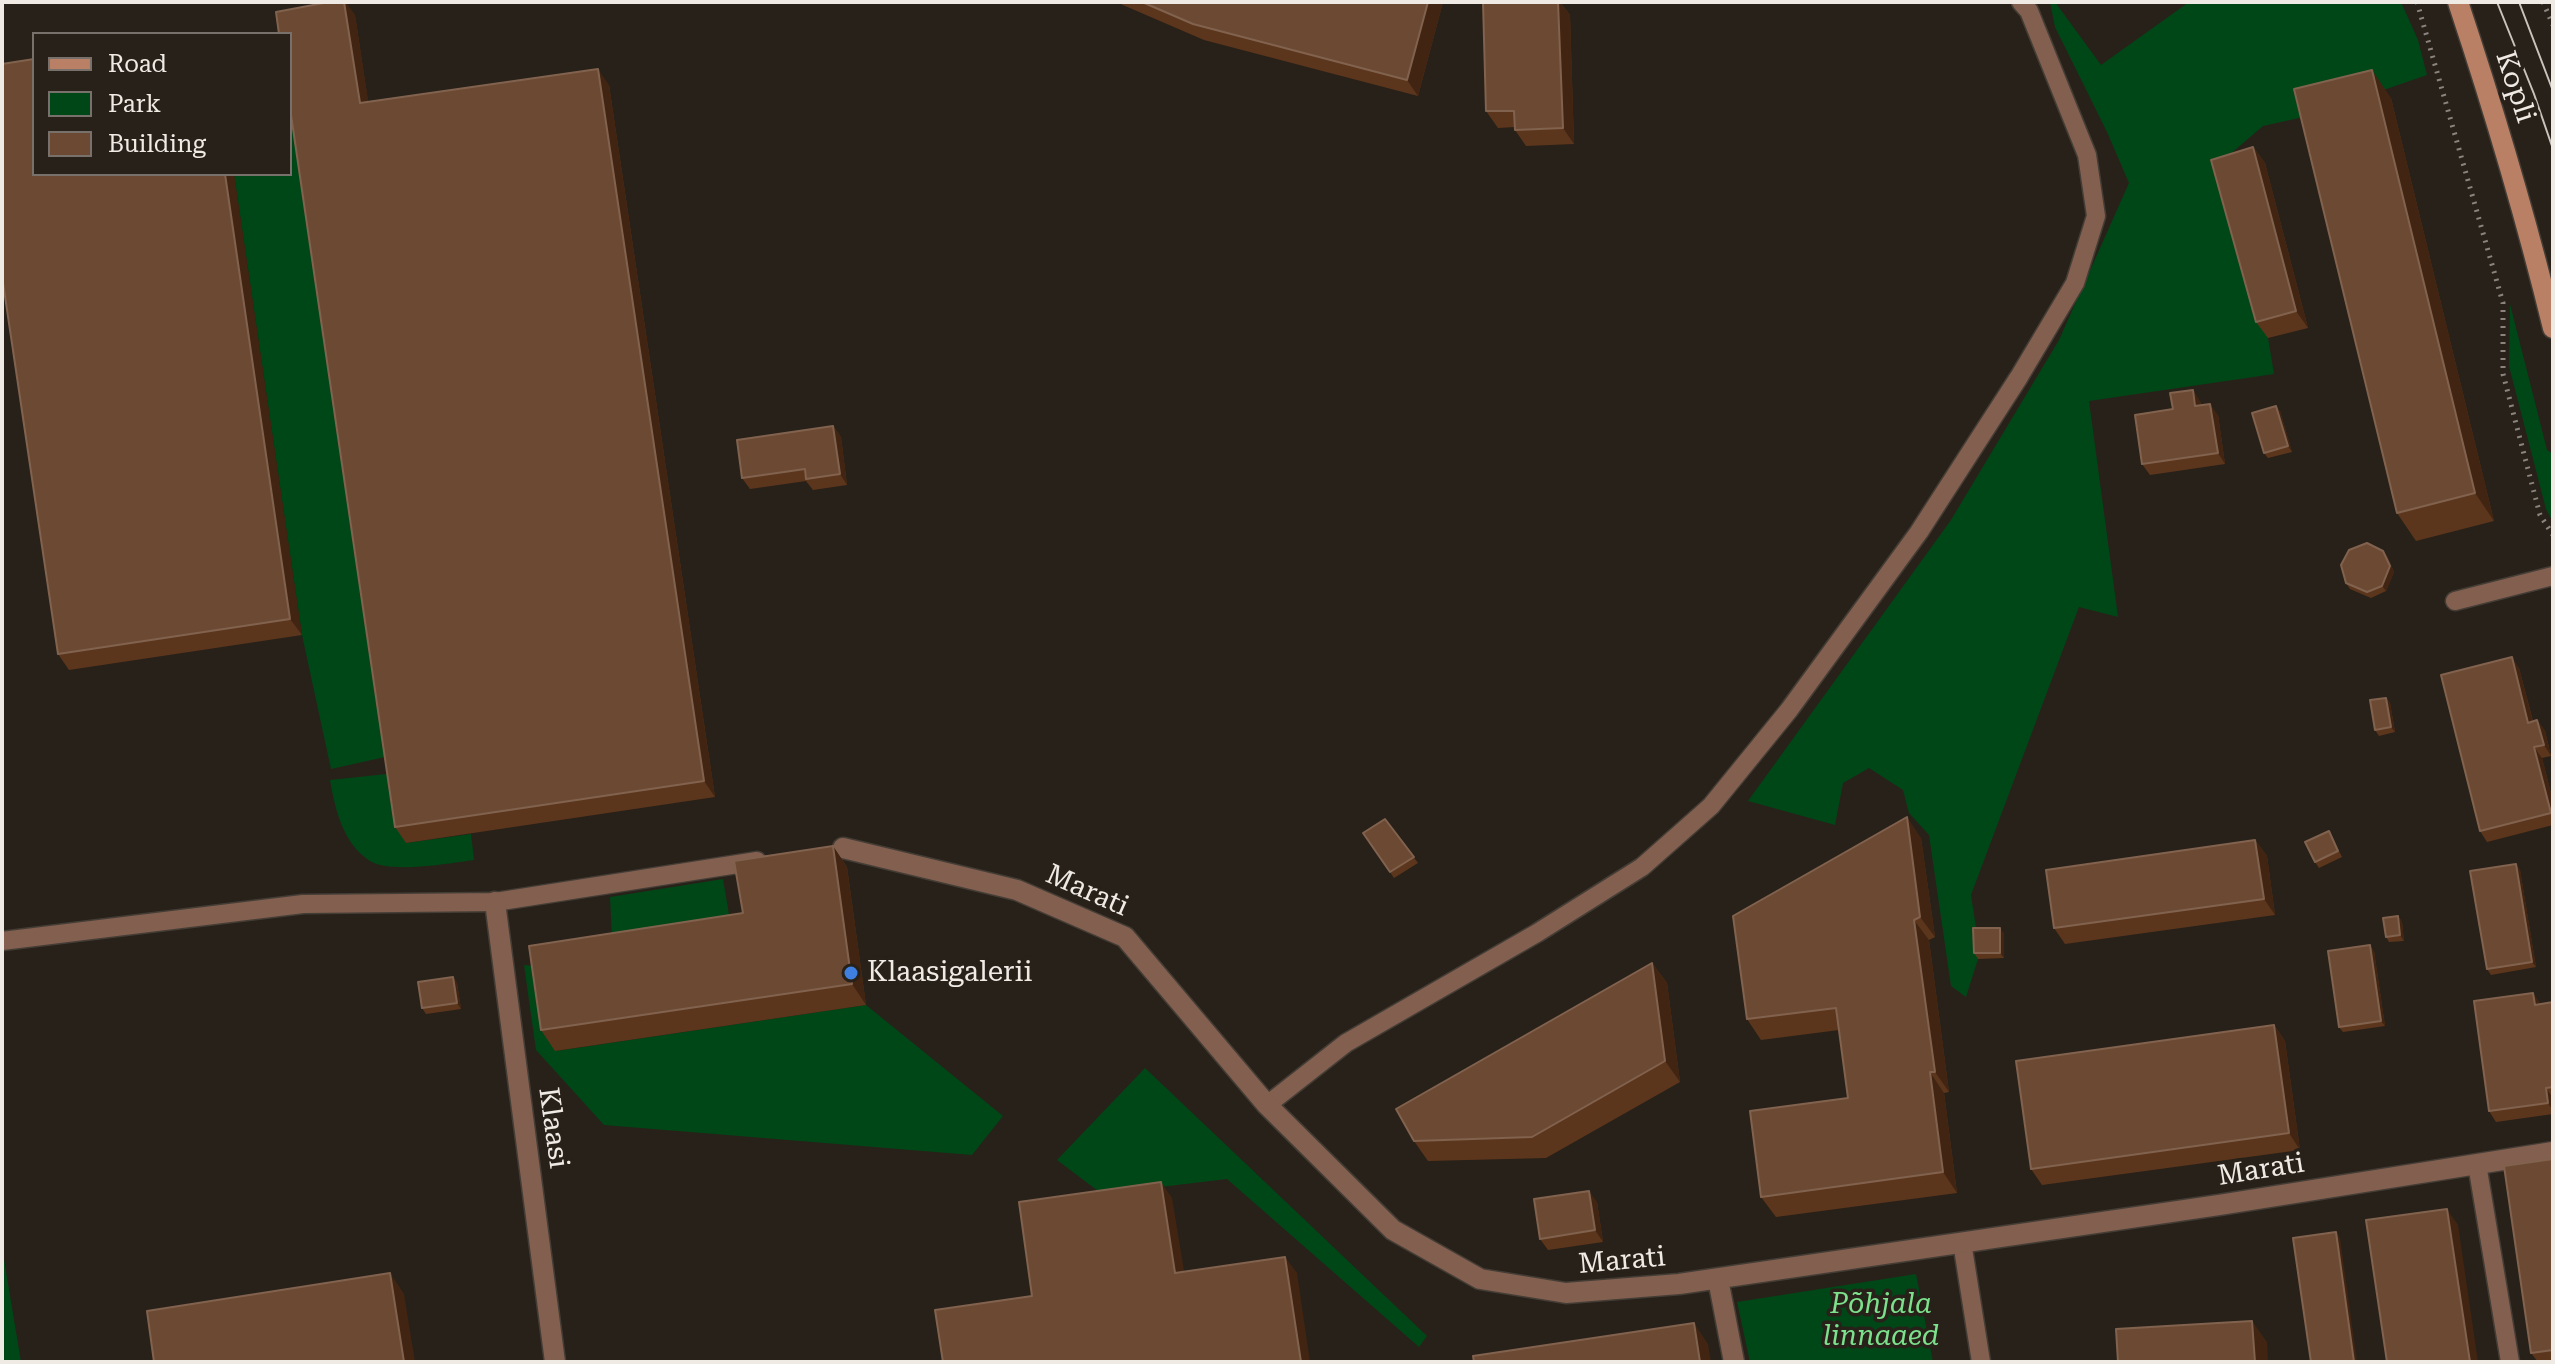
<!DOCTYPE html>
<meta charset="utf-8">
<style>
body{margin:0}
#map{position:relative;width:2555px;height:1364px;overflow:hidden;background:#282119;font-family:"Roboto Serif",serif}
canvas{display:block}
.frame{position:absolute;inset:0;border:4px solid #f0eae5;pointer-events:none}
.legend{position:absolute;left:32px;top:32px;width:260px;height:144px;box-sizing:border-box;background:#282119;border:2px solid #78716b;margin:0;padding:10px 14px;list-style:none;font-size:24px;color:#f0eae5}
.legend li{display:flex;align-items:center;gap:16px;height:40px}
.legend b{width:40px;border:2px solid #78716b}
</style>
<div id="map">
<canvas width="2555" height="1364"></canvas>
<div class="frame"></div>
<ul class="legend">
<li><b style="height:10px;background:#b98065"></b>Road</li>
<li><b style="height:22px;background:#004717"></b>Park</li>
<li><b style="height:22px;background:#6c4932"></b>Building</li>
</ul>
</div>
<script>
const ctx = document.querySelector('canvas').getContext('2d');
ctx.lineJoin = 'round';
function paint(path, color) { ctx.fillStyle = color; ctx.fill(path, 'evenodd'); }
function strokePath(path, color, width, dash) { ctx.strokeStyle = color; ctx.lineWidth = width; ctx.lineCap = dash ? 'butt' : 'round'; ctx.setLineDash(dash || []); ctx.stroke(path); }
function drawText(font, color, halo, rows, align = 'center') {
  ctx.font = font + ' "Roboto Serif",serif'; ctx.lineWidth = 7; ctx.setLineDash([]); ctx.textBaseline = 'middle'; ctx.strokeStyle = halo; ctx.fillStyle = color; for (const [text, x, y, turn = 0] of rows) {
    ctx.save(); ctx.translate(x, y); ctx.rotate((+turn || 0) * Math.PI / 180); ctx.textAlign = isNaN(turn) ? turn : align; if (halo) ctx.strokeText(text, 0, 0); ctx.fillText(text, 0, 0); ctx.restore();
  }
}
const green = new Path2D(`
 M2050 2H2055L2101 65 2189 2H2401L2418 40 2427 75 2308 116 2263 126 2221 162 2268 338 2274 374 2089 401 2118 617 2079 607 1971 895 1977 934 1978 959 1966 997 1951 986 1929 835 1909 813 1903 790 1869 768 1843 783 1835 825 1748 801 1951 520 2059 340 2129 183 2107 132 2055 27Z
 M290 47 394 755 331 769 302 635 234 174H290Z
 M2510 304 2547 450 2553 454V522L2546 509 2509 366Z
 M396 773 406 843 471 834 474 860C450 863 391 874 370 861 343 844 335 809 330 780Z
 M723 879 733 938 613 956 610 897Z
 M524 965 543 967 556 1051 866 1005 1003 1116 972 1155 604 1125 536 1050Z
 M1145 1068 1427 1336 1419 1347 1227 1179 1102 1194 1057 1160Z
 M2 1247 21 1362H2Z
 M1916 1274 1933 1362H1750L1737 1302Z`);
const path = new Path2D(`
 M2417 2 2503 303V374L2540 515 2553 535
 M2543 2 2553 25`);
const lane = new Path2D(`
 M2455 601 2553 576
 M2 941 303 904 495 902 757 861
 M1267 1105 1346 1043 1537 933 1642 867 1711 806 1789 710 1919 532 2019 377 2075 283 2096 216 2087 155 2029 11 2021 2
 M2477 1164 2510 1362
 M1962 1242 1981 1362`);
const street = new Path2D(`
 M843 848 1017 890 1125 937 1267 1105 1393 1230 1480 1279 1566 1293 1679 1284 2219 1205 2553 1152
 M495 902 555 1362
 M1718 1279 1734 1362`);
const secondary = new Path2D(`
 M2458 2C2494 110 2526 218 2553 328`);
const tram = new Path2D(`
 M2497 2 2534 94 2553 149
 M2519 2 2553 91`);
const wall = new Path2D(`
 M1116 2H1443L1418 96 1204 40Z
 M1483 2H1560L1570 15 1574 144 1526 146 1515 130V127L1498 128 1486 111Z
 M355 15 368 102 609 85 715 797 406 843 395 827Z
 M34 59 302 635 69 670 58 654Z
 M2391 98 2494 521 2416 541 2397 513Z
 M2253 147 2265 163 2308 328 2268 338 2256 322Z
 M2200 401 2201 405 2218 415 2225 464 2150 475 2142 464 2173 409Z
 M2280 411 2292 452 2268 458 2264 453Z
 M833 426 841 437 847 485 813 490 806 481 750 489 742 478Z
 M2387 556 2394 572 2386 591 2371 598 2350 589 2346 583Z
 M2519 668 2533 721 2537 720 2545 731 2551 756 2542 758 2553 801V825L2487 842 2480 831Z
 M2386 698 2390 703 2395 732 2379 736 2375 730Z
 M1385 819 1418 863 1394 878 1363 833Z
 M2329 831 2342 857 2319 868 2315 862Z
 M1921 838 1935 937 1929 940 1949 1092 1944 1093 1957 1193 1776 1217 1761 1197 1848 1098 1839 1030 1761 1040 1747 1019Z
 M2255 840 2267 856 2275 915 2065 944 2054 928Z
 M833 846 847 867 866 1005 555 1051 541 1030 743 913Z
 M2516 864 2520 870 2536 967 2491 975 2487 969Z
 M2398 916 2402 922 2404 941 2389 942 2386 937Z
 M2004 933V958L1978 959 1974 953Z
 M2374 951 2385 1026 2343 1032 2339 1027Z
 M1652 963 1667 983 1680 1082 1546 1158 1428 1161 1414 1141Z
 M453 977 457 983 461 1009 426 1014 422 1008Z
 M2553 1002V1114L2496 1122 2489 1111 2541 1004Z
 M2274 1025 2285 1041 2300 1150 2042 1185 2031 1169Z
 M2553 1159V1362H2538L2531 1353Z
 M1597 1202 1603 1242 1548 1250 1540 1239Z`);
const shadedWall = new Path2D(`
 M344 2H346L355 15 371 119 360 103Z
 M1428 2H1443L1418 96 1407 80Z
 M1558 2H1560L1570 15 1574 144 1563 128Z
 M598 69 609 85 715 797 704 781Z
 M2372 70 2391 98 2494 521 2475 493Z
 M2253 147 2265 163 2308 328 2296 311Z
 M225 174H234L302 635 290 619Z
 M2193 390 2200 401 2203 417 2195 406Z
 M2210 404 2218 415 2225 464 2218 453Z
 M2276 406 2280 411 2292 452 2288 446Z
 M833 426 841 437 847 485 840 474Z
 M2383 551 2387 556 2394 572 2386 591 2382 586Z
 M2512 657 2519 668 2536 734 2528 723Z
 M2386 698 2390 703 2395 732 2391 727Z
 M2537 720 2545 731 2551 756 2544 745Z
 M2534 747 2542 758 2553 801V816L2551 813Z
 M1907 817 1921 838 1935 937 1920 917Z
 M2255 840 2267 856 2275 915 2264 899Z
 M833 846 847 867 866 1005 852 984Z
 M2516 864 2520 870 2536 967 2532 962Z
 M2398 916 2402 922 2404 941 2400 935Z
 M1914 920 1929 940 1949 1092 1935 1072Z
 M2000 928 2004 933V958L2000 953Z
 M2370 945 2374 951 2385 1026 2381 1021Z
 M1652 963 1667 983 1680 1082 1665 1061Z
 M453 977 457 983 461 1009 457 1003Z
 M2533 993 2541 1004 2535 1005Z
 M2274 1025 2285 1041 2300 1150 2289 1133Z
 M1930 1072 1944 1093 1957 1193 1943 1172Z
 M2546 1088 2553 1098V1111L2548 1103Z
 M1161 1182 1172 1198 1187 1289 1175 1273Z
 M1589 1191 1597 1202 1603 1242 1595 1230Z
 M2447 1209 2458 1225 2478 1362H2470Z
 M2336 1232 2340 1238 2357 1362H2354Z
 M1285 1257 1297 1273 1310 1362H1301Z
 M390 1273 404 1294 415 1362H404Z
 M2252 1321 2267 1342 2268 1362H2255Z
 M1694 1323 1708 1344 1711 1362H1700Z`);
const building = new Path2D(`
 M329 2H344L360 103 598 69 704 781 395 827 290 108V34H279L276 12Z
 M1142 2H1428L1407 80 1193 24Z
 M1483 2H1558L1563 128 1515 130 1514 111H1486Z
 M34 59V174H225L290 619 58 654 2 276V64Z
 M2372 70 2475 493 2397 513 2294 89Z
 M2253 147 2296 311 2256 322 2211 160Z
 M2193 390 2195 406 2210 404 2218 453 2142 464 2135 415 2173 409 2170 393Z
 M2276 406 2288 446 2264 453 2252 413Z
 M833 426 840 474 806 479 805 469 742 478 737 440Z
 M2367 543 2383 551 2390 566 2382 586 2367 592 2346 583 2341 565 2349 550Z
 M2512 657 2528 723 2537 720 2544 745 2534 747 2551 813 2480 831 2441 675Z
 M2386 698 2391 727 2375 730 2370 700Z
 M1907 817 1920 917 1914 920 1935 1072H1930L1943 1172 1761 1197 1750 1111 1848 1098 1836 1008 1747 1019 1733 916Z
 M1385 819 1414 857 1390 872 1363 833Z
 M2329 831 2338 851 2315 862 2305 842Z
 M2255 840 2264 899 2054 928 2046 870Z
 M833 846 852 984 541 1030 529 946 743 913 734 861Z
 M2516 864 2532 962 2487 969 2470 871Z
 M2398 916 2400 935 2386 937 2383 918Z
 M1973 928H2000V953H1974Z
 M2370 945 2381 1021 2339 1027 2328 951Z
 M1652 963 1665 1061 1532 1137 1414 1141 1396 1109Z
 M453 977 457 1003 422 1008 418 982Z
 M2533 993 2535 1005 2553 1002V1087L2546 1088 2548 1103 2489 1111 2474 1001Z
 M2274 1025 2289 1133 2031 1169 2016 1061Z
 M2553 1159V1350L2531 1353 2504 1166Z
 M1161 1182 1175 1273 1285 1257 1301 1362H943L935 1310 1032 1296 1019 1202Z
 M1589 1191 1595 1230 1540 1239 1534 1199Z
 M2447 1209 2470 1362H2387L2366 1220Z
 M2336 1232 2354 1362H2311L2293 1238Z
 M390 1273 404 1362H154L147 1311Z
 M2252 1321 2255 1362H2118L2116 1329Z
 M1694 1323 1700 1362H1474L1473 1356Z`);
const markers = [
 [851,973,8,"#3f7fe0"]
];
const streetNames = [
 ["Kopli",2515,87,72],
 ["Marati",1087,891,24],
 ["Klaasi",553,1128,82],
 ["Marati",2261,1170,-9],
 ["Marati",1622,1261,-5]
];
const poiNames = [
 ["Klaasigalerii",867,973]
];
const parkNames = [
 ["Põhjala",1881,1305],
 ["linnaaed",1881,1337]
];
paint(green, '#004717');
strokePath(lane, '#443d36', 21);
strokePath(street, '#443d36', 23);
strokePath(secondary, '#443d36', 23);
strokePath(path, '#8b847e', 5, [2, 6]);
strokePath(lane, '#825f4e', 18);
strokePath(street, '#825f4e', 20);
strokePath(secondary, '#b98065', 20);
strokePath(tram, '#c9c3bd', 2);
paint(wall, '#5c361c');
paint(shadedWall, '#412512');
paint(building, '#6c4932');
strokePath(building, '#81624e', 2);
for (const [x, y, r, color] of markers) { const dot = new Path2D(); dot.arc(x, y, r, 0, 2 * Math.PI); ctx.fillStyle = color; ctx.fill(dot); strokePath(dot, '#282119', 3); }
drawText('28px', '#f0eae5', '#282119', streetNames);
drawText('28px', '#f0eae5', '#282119', poiNames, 'left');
drawText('italic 28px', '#7ce08d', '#282119', parkNames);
</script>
